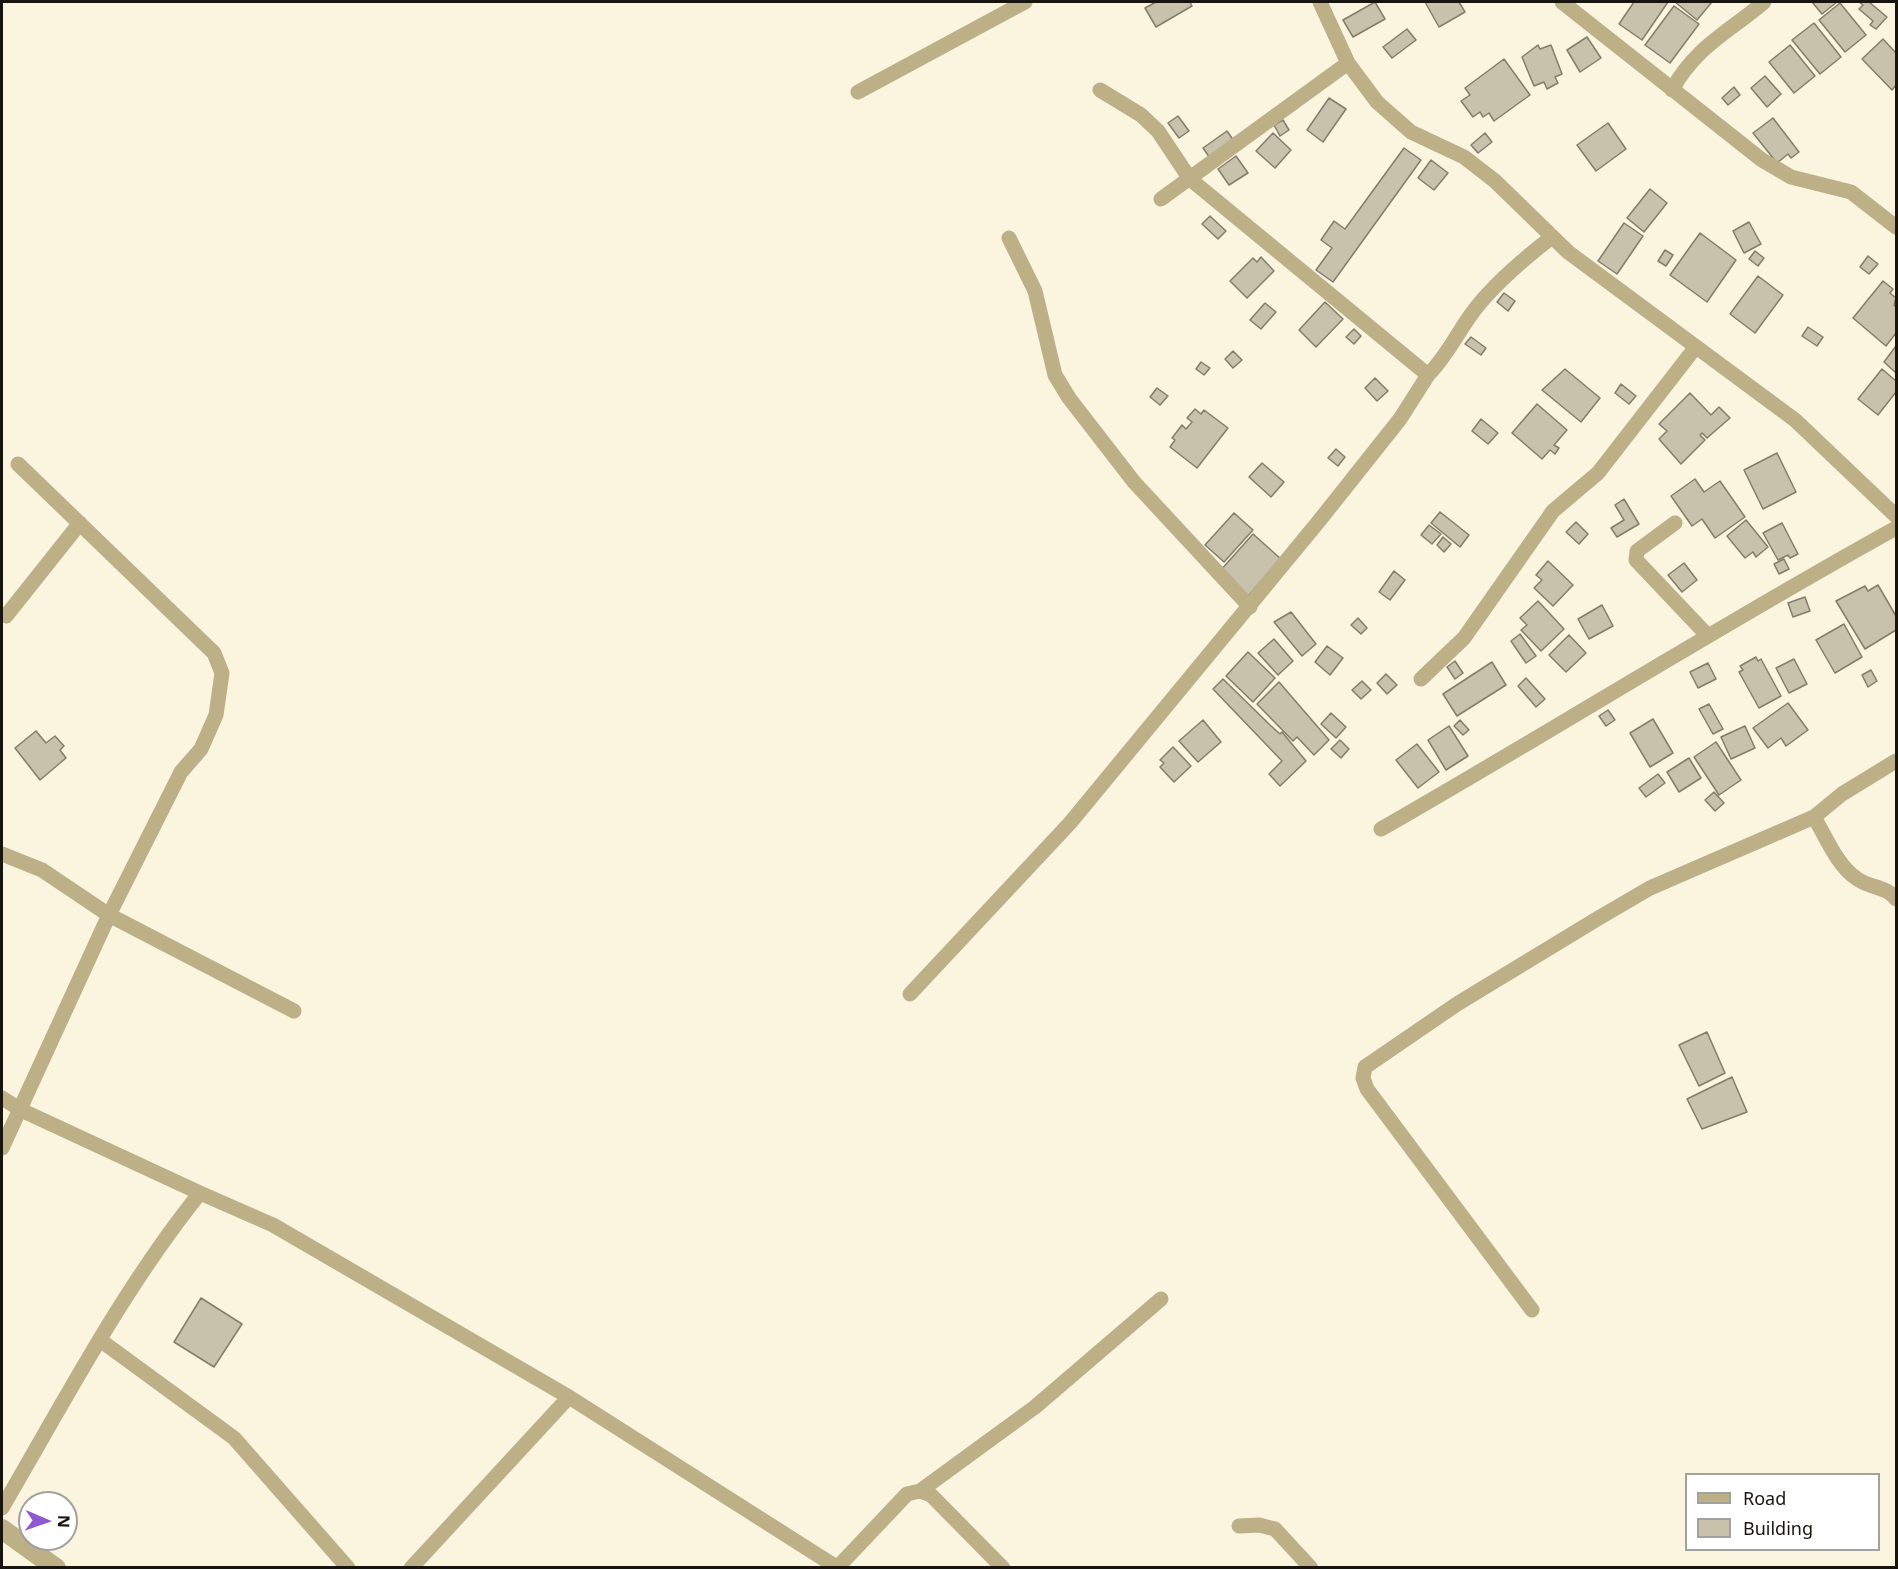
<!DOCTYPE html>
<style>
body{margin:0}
#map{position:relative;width:1898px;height:1569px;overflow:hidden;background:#fbf4df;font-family:"Noto Sans",sans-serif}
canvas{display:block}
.frame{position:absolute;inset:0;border:3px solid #17150d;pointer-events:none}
.legend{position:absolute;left:1685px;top:1473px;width:195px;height:78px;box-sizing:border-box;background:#fff;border:2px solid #a2a19e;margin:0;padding:8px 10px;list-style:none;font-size:18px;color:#17150d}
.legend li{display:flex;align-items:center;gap:12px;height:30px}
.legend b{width:30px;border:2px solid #a2a19e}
.north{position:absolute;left:18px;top:1491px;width:60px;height:60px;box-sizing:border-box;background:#fff;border:2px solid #a2a19e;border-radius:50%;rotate:92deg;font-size:16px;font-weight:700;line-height:24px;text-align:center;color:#17150d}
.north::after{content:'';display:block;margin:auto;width:21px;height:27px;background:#8e5ad3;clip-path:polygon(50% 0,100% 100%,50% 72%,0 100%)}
</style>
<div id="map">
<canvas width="1898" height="1569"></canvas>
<div class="frame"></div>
<ul class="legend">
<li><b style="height:8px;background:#bdaf86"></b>Road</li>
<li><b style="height:16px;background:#c8c1ac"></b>Building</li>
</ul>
<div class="north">N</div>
</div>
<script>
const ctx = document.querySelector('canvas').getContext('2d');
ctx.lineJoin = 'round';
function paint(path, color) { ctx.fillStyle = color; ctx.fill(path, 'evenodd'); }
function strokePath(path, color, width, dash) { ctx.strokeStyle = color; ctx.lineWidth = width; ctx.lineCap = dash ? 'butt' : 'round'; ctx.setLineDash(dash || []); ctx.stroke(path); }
const building = new Path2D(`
 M1156 2H1190L1192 6 1156 27 1145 8Z
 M1375 2 1385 19 1353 37 1343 20Z
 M1425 2H1459L1465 12 1439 27Z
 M1634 2H1668L1642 40 1619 24Z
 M1675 2H1712L1697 20Z
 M1812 2H1837L1822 14Z
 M1859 2H1869L1887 17 1876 29 1870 25 1873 21 1859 9 1863 5Z
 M1840 3 1866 35 1845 52 1819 20Z
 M1674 6 1699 24 1670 63 1645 45Z
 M1814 23 1841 57 1820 74 1792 40Z
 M1407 29 1416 40 1392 58 1383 47Z
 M1587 37 1601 58 1580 72 1567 50Z
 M1883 39 1896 53V85L1892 90 1862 59Z
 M1538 45 1540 49 1551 45 1562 74 1555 77 1558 83 1547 89 1544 82 1534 86 1522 57Z
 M1790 45 1815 76 1794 93 1769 62Z
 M1504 59 1530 95 1494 121 1489 113 1483 117 1480 112 1473 117 1461 101 1470 95 1465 88Z
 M1765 76 1781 94 1767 107 1751 88Z
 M1734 87 1740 95 1728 105 1722 98Z
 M1329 98 1346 109 1323 142 1307 130Z
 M1178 116 1189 131 1179 138 1168 123Z
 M1773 118 1799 152 1791 158 1788 154 1777 163 1753 133Z
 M1283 120 1289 130 1280 136 1274 125Z
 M1608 123 1626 149 1596 171 1577 145Z
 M1227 131 1234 141 1210 158 1203 148Z
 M1273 133 1291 150 1275 168 1256 151Z
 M1485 133 1492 142 1478 153 1471 145Z
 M1404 148 1421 160 1333 282 1316 270 1332 248 1321 240 1334 221 1345 229Z
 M1236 156 1248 173 1229 185 1218 169Z
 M1431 160 1448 173 1434 190 1418 178Z
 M1650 189 1667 203 1644 232 1627 218Z
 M1210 216 1226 231 1218 239 1202 224Z
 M1749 222 1761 244 1744 253 1733 231Z
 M1624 223 1643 236 1617 274 1598 261Z
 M1700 233 1736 260 1707 302 1670 275Z
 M1665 250 1673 255 1666 266 1658 261Z
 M1755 251 1764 258 1758 266 1749 259Z
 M1868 256 1878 264 1869 274 1860 267Z
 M1261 257 1274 271 1247 298 1230 281 1253 258 1257 262Z
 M1758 276 1783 295 1755 333 1730 314Z
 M1883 281 1893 289 1890 293 1896 298 1894 305 1896 307V333L1886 346 1853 318Z
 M1504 293 1515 301 1508 311 1497 302Z
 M1325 302 1343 319 1316 347 1299 330Z
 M1265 303 1276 312 1261 329 1250 320Z
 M1808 327 1823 337 1817 346 1802 336Z
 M1354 329 1361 336 1354 344 1346 337Z
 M1471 337 1486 348 1481 355 1465 344Z
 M1896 346V373L1884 362Z
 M1233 351 1242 360 1233 368 1225 359Z
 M1201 362 1210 368 1204 375 1196 369Z
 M1565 369 1600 398 1581 422 1542 390Z
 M1882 369 1896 381V392L1878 415 1858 399Z
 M1375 378 1388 391 1377 401 1365 388Z
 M1621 384 1636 396 1629 404 1615 393Z
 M1157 388 1168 396 1160 405 1150 397Z
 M1690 393 1711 415 1719 407 1730 418 1707 438 1702 433 1700 435 1705 440 1681 464 1659 439 1667 431 1659 424Z
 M1537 404 1567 430 1554 445 1559 448 1555 454 1550 450 1542 459 1512 433Z
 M1195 409 1201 414 1204 410 1228 428 1197 468 1170 447 1175 440 1172 438 1182 425 1186 429 1192 422 1187 418Z
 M1481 419 1498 433 1488 444 1472 431Z
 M1336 449 1345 457 1338 466 1328 458Z
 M1777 453 1796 492 1763 509 1744 470Z
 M1262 463 1284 482 1271 497 1249 477Z
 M1695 479 1704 492 1720 481 1745 517 1715 538 1702 519 1692 526 1671 496Z
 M1624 499 1639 524 1617 537 1611 528 1624 520 1615 505Z
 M1440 512 1469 535 1460 547 1431 523Z
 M1234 513 1253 530 1224 562 1205 545Z
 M1746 520 1768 547 1756 557 1753 552 1745 558 1727 536Z
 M1576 522 1588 534 1579 544 1566 532Z
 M1782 523 1798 554 1790 558 1788 555 1778 560 1763 533Z
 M1429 525 1441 534 1432 544 1421 535Z
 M1253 534 1281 559 1248 596 1220 571Z
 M1443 537 1451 544 1444 552 1437 545Z
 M1784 559 1789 569 1779 574 1774 564Z
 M1548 561 1573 585 1553 606 1534 588 1542 580 1536 575Z
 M1684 563 1697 580 1682 592 1668 575Z
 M1394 571 1405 580 1390 600 1379 592Z
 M1878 585 1896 616V630L1865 649 1836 601 1865 586 1868 591Z
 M1805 597 1810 611 1793 617 1788 603Z
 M1538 601 1564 629 1541 651 1521 630 1527 625 1520 618Z
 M1602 605 1613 626 1589 639 1578 619Z
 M1291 612 1316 644 1302 656 1274 622Z
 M1358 618 1367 628 1361 634 1351 625Z
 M1844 624 1862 657 1835 673 1816 640Z
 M1520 634 1536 656 1526 663 1511 641Z
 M1569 635 1586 653 1566 672 1549 655Z
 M1274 639 1293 661 1278 675 1258 653Z
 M1327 646 1343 658 1330 675 1315 662Z
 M1248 652 1275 678 1253 702 1226 676Z
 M1756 657 1758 661 1761 659 1781 696 1759 708 1739 672 1743 670 1740 666Z
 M1794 659 1807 684 1789 693 1776 668Z
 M1455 661 1463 673 1455 679 1447 667Z
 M1492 662 1506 685 1457 716 1443 694Z
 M1708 663 1716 679 1698 688 1690 672Z
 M1871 670 1877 681 1868 687 1862 675Z
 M1386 674 1397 685 1387 694 1377 683Z
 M1526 678 1545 699 1536 707 1518 686Z
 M1223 679 1270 725 1280 734 1282 732 1306 761 1280 786 1269 774 1282 761 1213 689Z
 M1362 681 1371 690 1361 699 1352 690Z
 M1279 682 1329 740 1314 755 1297 737 1293 741 1257 704Z
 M1788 703 1808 730 1786 746 1781 738 1768 748 1753 728Z
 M1709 704 1723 729 1713 734 1699 709Z
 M1608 710 1615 720 1606 726 1599 716Z
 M1331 713 1346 727 1336 738 1321 724Z
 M1653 719 1673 753 1650 767 1630 733Z
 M1203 720 1221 742 1198 762 1179 741Z
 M1460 720 1469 730 1463 735 1454 726Z
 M1449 726 1468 756 1446 770 1428 740Z
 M1745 726 1755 748 1731 759 1721 737Z
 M36 731 46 743 55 736 64 746 60 750 66 758 40 780 15 748Z
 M1340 740 1349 749 1341 758 1331 749Z
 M1716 742 1741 780 1719 795 1694 757Z
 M1417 744 1439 772 1418 788 1396 760Z
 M1173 747 1191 766 1174 782 1160 767 1164 763 1160 760Z
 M1689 758 1701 778 1679 792 1667 772Z
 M1658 774 1665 783 1646 797 1639 788Z
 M1714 792 1724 803 1715 811 1705 800Z
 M1707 1032 1725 1073 1699 1086 1679 1045Z
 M1732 1077 1747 1112 1702 1129 1687 1099Z
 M201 1298 242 1324 214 1367 174 1342Z`);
const minor = new Path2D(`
 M1320 2 1348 63 1377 102 1411 132 1464 157 1495 181 1568 252 1795 420 1896 516
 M1562 2 1762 160 1791 177 1851 192 1896 227
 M1100 90 1141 115 1158 131 1190 179 1428 375C1450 353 1460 326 1480 303 1501 278 1526 257 1552 237
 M1672 90C1695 47 1729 32 1764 2
 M858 92 1025 2
 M1161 199 1348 63
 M1009 238 1035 291 1055 375 1069 398 1134 482 1250 607
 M1675 523 1637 551 1636 560 1708 636
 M6 616 80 523
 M1421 679 1464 638 1553 511 1598 473 1695 348
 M1814 817C1826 837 1837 865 1856 878 1868 888 1887 886 1896 899
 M1381 829C1554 730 1722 624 1896 528
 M2 854 42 870 109 915 294 1011
 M910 994 1070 823 1319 521 1400 419 1428 375
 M2 1098 21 1110 200 1193
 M2 1148 109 915 181 772 201 749 216 715 222 673 214 653 18 464
 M1532 1310 1367 1089 1363 1078 1365 1067 1457 1004 1597 919 1650 888 1814 817 1842 794 1896 761
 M100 1340 234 1438 348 1568
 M920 1491 931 1495 1003 1568
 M2 1508C64 1402 122 1290 200 1193L273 1225 569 1397 838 1568
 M1239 1526 1259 1525 1275 1529 1311 1568
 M411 1568 569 1397
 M837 1568 907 1494 920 1491 1035 1407 1161 1299`);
const tertiary = new Path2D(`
 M2 1529 56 1568`);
paint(building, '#c8c1ac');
strokePath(building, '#837d6a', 1.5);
strokePath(minor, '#bdaf86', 15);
strokePath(tertiary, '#bdaf86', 20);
</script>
